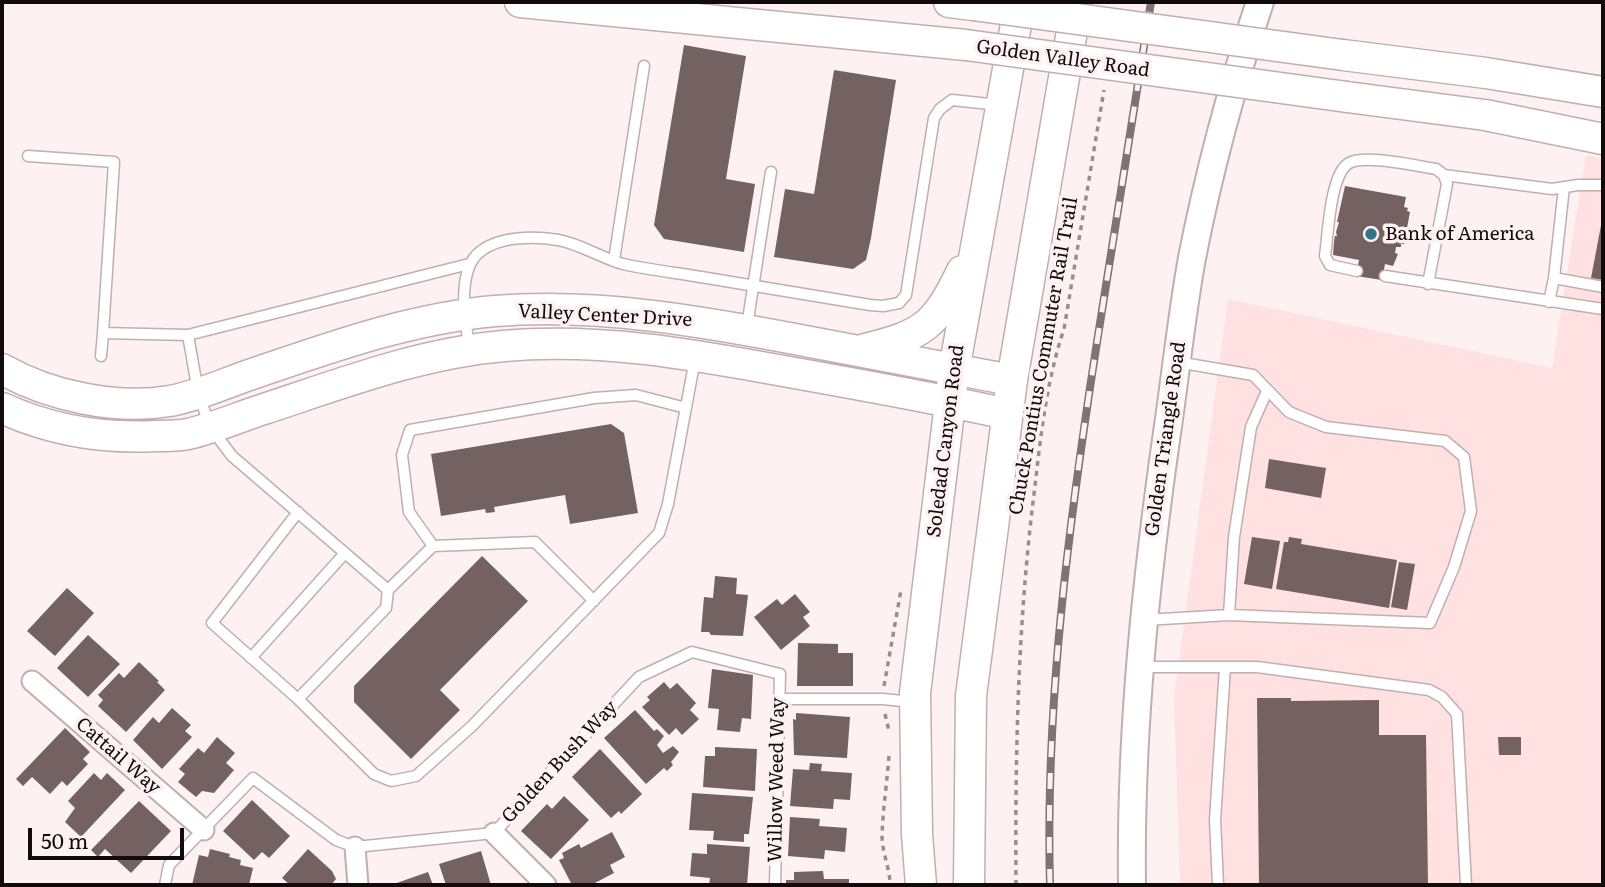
<!DOCTYPE html>
<style>
body{margin:0}
#map{position:relative;width:1605px;height:887px;overflow:hidden;background:#fdf1f1;font-family:Literata,serif}
canvas{display:block}
.frame{position:absolute;inset:0;border:4px solid #120b0c;pointer-events:none}
.scale{position:absolute;left:28px;top:828px;width:156px;height:32px;box-sizing:border-box;border:4px solid #120b0c;border-top:0;padding-left:9px;font-size:21px;line-height:24px;white-space:nowrap;color:#120b0c;-webkit-text-stroke:5px #fdf1f1;paint-order:stroke}
</style>
<div id="map">
<canvas width="1605" height="887"></canvas>
<div class="frame"></div>
<div class="scale">50 m</div>
</div>
<script>
const ctx = document.querySelector('canvas').getContext('2d');
ctx.lineJoin = 'round';
function paint(path, color) { ctx.fillStyle = color; ctx.fill(path, 'evenodd'); }
function strokePath(path, color, width, dash) { ctx.strokeStyle = color; ctx.lineWidth = width; ctx.lineCap = dash ? 'butt' : 'round'; ctx.setLineDash(dash || []); ctx.stroke(path); }
function drawText(font, color, halo, rows, align = 'center') {
  ctx.font = font + ' Literata,serif'; ctx.lineWidth = 7; ctx.setLineDash([]); ctx.textBaseline = 'middle'; ctx.strokeStyle = halo; ctx.fillStyle = color; for (const [text, x, y, turn = 0] of rows) {
    ctx.save(); ctx.translate(x, y); ctx.rotate((+turn || 0) * Math.PI / 180); ctx.textAlign = isNaN(turn) ? turn : align; if (halo) ctx.strokeText(text, 0, 0); ctx.fillText(text, 0, 0); ctx.restore();
  }
}
const built = new Path2D(`
 M1586 155 1603 159V885H1180L1174 698 1228 299 1552 368Z`);
const building = new Path2D(`
 M684 45 746 56 726 179 755 184 744 252 664 239 654 225Z
 M834 70 896 80 871 238 866 260 853 269 774 257 785 189 814 194Z
 M1345 186 1406 197 1404 207 1408 208 1407 211 1410 212 1404 244H1401V247H1396L1395 253 1398 254 1393 266 1385 264 1382 280 1356 276 1359 260 1333 255 1334 241 1335 236H1337L1336 232 1339 222H1337Z
 M1602 220H1603V280L1591 278Z
 M611 424 624 433 638 513 570 524 565 495 494 507 495 512 486 513 485 509 441 516 431 454Z
 M1269 459 1326 468 1321 498 1265 488Z
 M1252 537 1280 541 1272 589 1244 584Z
 M1289 537 1302 539 1301 544 1397 560 1389 608 1276 589 1284 542H1288Z
 M482 556 528 601 440 690 460 710 411 759 354 702V686Z
 M1399 562 1415 564 1407 610 1391 607Z
 M715 576 737 578 736 594 748 595 743 636 711 635 709 632H701L704 597 713 598Z
 M67 588 94 613 55 656 27 631Z
 M795 594 810 612 803 617 810 626 781 650 754 617 777 599 782 605Z
 M88 635 120 664 88 697 57 668Z
 M798 643 838 644V653H853V686H797Z
 M139 662 159 681 157 682 165 690 126 732 98 706 103 700 98 695 119 673 124 678Z
 M712 669 753 675 751 719 742 718 740 732 717 730 719 709 708 708Z
 M664 682 670 689 677 683 696 703 690 710 699 719 682 735 676 728 669 735 642 707 650 700 647 697Z
 M1257 698H1291V701L1379 700V735H1426L1428 885H1259Z
 M172 708 191 725 185 731 192 737 162 769 133 740 153 717 159 723Z
 M635 710 654 731 657 729 664 736 657 745 663 753 673 746 679 752 671 762 673 765 667 771 664 768 646 784 604 738Z
 M796 713 850 717 847 758 794 755 793 719 796 720Z
 M65 728 90 752 83 759 88 764 67 786 62 781 50 794 32 777 23 786 16 779Z
 M217 737 235 753 226 763 234 770 214 793 202 791 196 797 178 782 185 774 179 769 198 748 204 753Z
 M1498 737H1521V755H1499Z
 M715 747 757 749 755 791 703 787 705 756H715Z
 M600 749 642 794 621 814 619 811 611 818 572 777Z
 M810 763 822 764 821 771 852 773 850 800 834 799 833 809 790 806 793 769 809 770Z
 M94 773 101 780 107 773 125 790 81 837 65 822 75 808 68 801Z
 M692 793 753 797 749 834H744V842L713 840 714 831 689 830Z
 M564 796 589 820 551 859 521 831 547 804 552 809Z
 M252 800 290 836 269 858 262 852 254 860 223 831Z
 M139 801 171 831 131 873 105 849 98 857 91 850Z
 M790 817 820 819 819 826 847 828 845 852 825 850 824 859 788 856Z
 M612 832 625 857 610 865 614 873 591 885H572L559 860 564 858 562 853 579 844 581 848Z
 M707 844 750 847 747 885H709L710 878 690 876 692 853 707 854Z
 M210 849 230 854 229 857 241 860 240 865 253 868 249 885H192L199 855 208 857Z
 M308 849 332 871 336 879 331 885H290L282 878Z
 M481 851 491 885H446L439 864Z
 M823 871 824 879H849V885H786V880H794V872Z
 M428 872 433 885H391Z`);
const path = new Path2D(`
 M884 686 901 590
 M885 714 889 731
 M889 756C887 782 883 809 882 835 882 853 890 868 890 885
 M1016 885C1015 752 1018 618 1035 486 1041 433 1047 379 1064 329L1104 90`);
const lane = new Path2D(`
 M28 156 114 162 103 333 188 335 198 392 210 427 232 456 388 590 386 608 298 699 374 774 391 781 416 776 472 726 659 533 668 504 695 359
 M1444 175 1552 189 1578 185H1603
 M614 260 644 66
 M1357 271 1330 265 1325 256C1328 235 1330 174 1349 163 1365 154 1417 166 1436 169L1444 175 1447 184 1428 284
 M1385 276 1603 309
 M1554 278 1564 187
 M1549 302 1554 278 1603 287
 M747 326 771 172
 M188 335 469 264
 M469 346C465 320 456 269 481 251 500 236 535 236 558 240 581 244 601 258 623 264 650 270 679 273 707 278 761 287 815 296 870 305L883 306 899 303 906 295 934 118 940 109 952 100 999 105
 M101 356 103 333
 M433 546 409 512 402 455 410 430 594 398 636 395 686 408
 M388 590 433 546 535 542 594 601
 M1229 615 1234 537 1251 427 1267 391
 M1145 620 1229 615 1430 623 1454 567 1471 511 1464 457 1445 441 1326 427 1289 412 1253 375 1177 362
 M251 658 345 553
 M1140 667H1257L1429 690 1442 697 1457 714 1466 885
 M298 699 212 623 298 512
 M779 699H883L912 702
 M165 885 169 865 253 778 336 840 355 847 494 833 639 677 692 652 780 674 775 885
 M1218 885 1215 820 1225 667`);
const street = new Path2D(`
 M32 681 204 830
 M494 833 546 885
 M355 847 358 885`);
const secondary = new Path2D(`
 M1132 885C1130 731 1146 578 1168 426 1176 370 1182 313 1192 258 1209 171 1232 86 1260 2`);
const primary = new Path2D(`
 M520 2 966 45
 M949 2 973 5
 M1343 55 1486 73 1603 92
 M1347 97 1485 115 1603 139
 M865 349C924 335 936 325 962 271
 M2 369C49 396 116 410 170 401 199 396 232 380 261 371 337 345 414 318 495 311 597 303 700 321 800 340 870 353 941 367 1012 380
 M2 408C50 430 104 439 157 436 167 436 178 436 188 434 214 428 239 417 264 409 343 383 421 353 504 346 599 337 696 355 789 372 862 385 935 398 1007 414
 M921 885 917 834 915 693 954 370 1020 2
 M969 885 971 696 1012 380 1077 2`);
const rail = new Path2D(`
 M1050 885C1045 703 1069 522 1097 342 1115 229 1133 115 1151 2`);
const primaryBridge = new Path2D(`
 M973 5 1343 55
 M966 45 1347 97`);
const markers = [
 [1371,234,7,"#337587"]
];
const streetNames = [
 ["Golden Valley Road",1063,59,8],
 ["Valley Center Drive",605,316,3],
 ["Chuck Pontius Commuter Rail Trail",1044,356,-80],
 ["Golden Triangle Road",1166,439,-82],
 ["Soledad Canyon Road",946,441,-83],
 ["Cattail Way",118,756,41],
 ["Golden Bush Way",560,762,-47],
 ["Willow Weed Way",777,780,-89]
];
const poiNames = [
 ["Bank of America",1385,234]
];
paint(built, '#ffe1e1');
paint(building, '#746262');
strokePath(lane, '#c2aeae', 13);
strokePath(street, '#c2aeae', 23);
strokePath(secondary, '#c2aeae', 30);
strokePath(primary, '#c2aeae', 33);
strokePath(path, '#988e8f', 3.5, [5, 5]);
strokePath(lane, '#fff', 10);
strokePath(street, '#fff', 19);
strokePath(secondary, '#fff', 26);
strokePath(primary, '#fff', 30);
strokePath(rail, '#7e7475', 8);
strokePath(rail, '#fdf1f1', 5, [16]);
strokePath(primaryBridge, '#c2aeae', 33, []);
strokePath(primaryBridge, '#fff', 30);
for (const [x, y, r, color] of markers) { const dot = new Path2D(); dot.arc(x, y, r, 0, 2 * Math.PI); ctx.fillStyle = color; ctx.fill(dot); strokePath(dot, '#fdf1f1', 2.5); }
drawText('19px', '#120b0c', '#fdf1f1', streetNames);
drawText('19px', '#120b0c', '#fdf1f1', poiNames, 'left');
</script>
